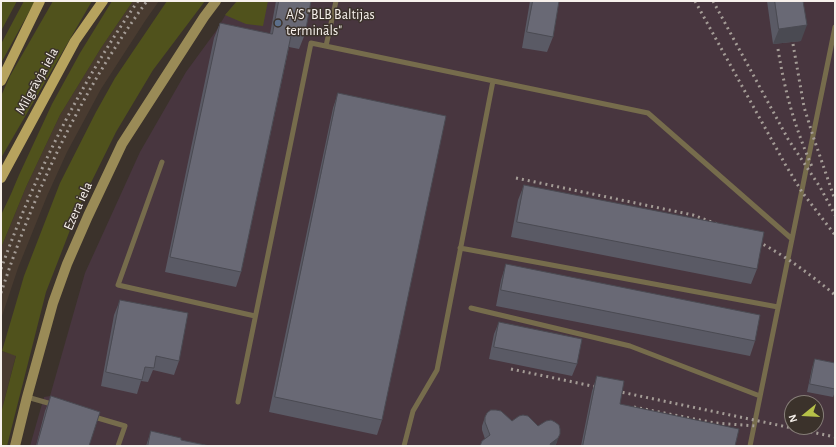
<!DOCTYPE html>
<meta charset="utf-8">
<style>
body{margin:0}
#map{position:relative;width:836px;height:447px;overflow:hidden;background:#3b322b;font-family:"Alegreya Sans",sans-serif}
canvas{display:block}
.frame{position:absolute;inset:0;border:2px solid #f7f1ec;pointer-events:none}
.north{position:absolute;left:784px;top:395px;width:40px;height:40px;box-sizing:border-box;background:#3b322b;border:1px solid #867e78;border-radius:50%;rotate:252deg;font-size:11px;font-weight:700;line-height:16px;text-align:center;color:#f7f1ec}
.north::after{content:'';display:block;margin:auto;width:14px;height:18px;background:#b6c148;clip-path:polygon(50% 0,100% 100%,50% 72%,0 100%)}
</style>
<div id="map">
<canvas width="836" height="447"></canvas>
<div class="frame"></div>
<div class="north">N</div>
</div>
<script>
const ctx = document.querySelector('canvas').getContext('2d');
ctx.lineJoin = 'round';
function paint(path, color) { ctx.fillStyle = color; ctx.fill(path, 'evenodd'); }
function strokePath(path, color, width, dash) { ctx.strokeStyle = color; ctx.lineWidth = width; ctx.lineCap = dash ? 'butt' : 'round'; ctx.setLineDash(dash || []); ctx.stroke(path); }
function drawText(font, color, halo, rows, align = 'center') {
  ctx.font = font + ' "Alegreya Sans",sans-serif'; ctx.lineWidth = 3; ctx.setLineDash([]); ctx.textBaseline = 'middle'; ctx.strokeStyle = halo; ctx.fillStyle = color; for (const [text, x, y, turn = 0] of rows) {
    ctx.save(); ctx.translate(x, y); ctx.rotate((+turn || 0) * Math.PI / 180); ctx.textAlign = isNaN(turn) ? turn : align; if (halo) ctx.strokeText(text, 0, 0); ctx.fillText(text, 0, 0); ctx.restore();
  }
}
const industrial = new Path2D(`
 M237 1H835V446H30L44 397 50 396 85 273 140 152 186 72 216 31 226 14ZM792 403H816V427H792Z`);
const built = new Path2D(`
 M133 1H159L145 21 101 89 67 152 47 196 18 268 1 319V248L6 236 26 187 60 115 101 48Z
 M1 351 16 355 1 413Z`);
const green = new Path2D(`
 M1 1H17L1 31Z
 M24 1H35L1 63V44Z
 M53 1H92L1 158V96L10 76Z
 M112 1H133L101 48 60 115 26 187 1 248V215L11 194 19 175 52 104 80 53Z
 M167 1H205L153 70 116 132 79 207 46 292 7 446H1V413L16 356 2 351 24 276 60 183 96 112 115 78Z
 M237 1H268L263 26 246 24 225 15Z`);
const lane = new Path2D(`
 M326 46 336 1
 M162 162 118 285 255 316
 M460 248 778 307
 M471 308 630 346 760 396
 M27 397 55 405
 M238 402 311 43 648 113 792 239
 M91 416 125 426 118 446
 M404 446 413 411 437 370 493 81
 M750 446 835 27`);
const secondary = new Path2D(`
 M15 446 27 397 53 303 67 264 88 216 122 144 204 17 216 1`);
const primary = new Path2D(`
 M1 81 40 1
 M1 178 75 41 103 1`);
const rail = new Path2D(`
 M695 1 785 164 802 192 835 235
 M713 1 788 139 820 187 835 215
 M793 44 804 107 813 136 835 200
 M778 49C785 93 795 128 813 169
 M516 178 693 215 725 227
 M753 239C783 254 810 274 835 295
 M1 269C36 172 79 86 138 1
 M1 293C35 189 82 90 147 1
 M511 369 835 437
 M634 407 715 423 756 426`);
const wall = new Path2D(`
 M276 1H311L305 34 299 49 289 47 241 272 236 287 165 272 214 38 220 23 270 34Z
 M530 1H559L553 37 547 52 522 48Z
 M767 1H803L801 41 773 44Z
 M338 93 382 420 377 435 269 412 333 108Z
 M524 185 757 269 751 284 511 237 518 200Z
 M506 264 755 341 750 356 496 306 501 280Z
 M120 300 179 361 174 375 153 370 148 382 141 381 137 394 101 386 114 315Z
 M499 322 577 364 572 376 489 359 494 334Z
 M815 359 835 363V392L833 397 807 392 812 368Z
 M597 376 620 404 735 446H581L592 391Z
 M51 396 89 446H36L45 411Z
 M485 417 512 421 557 442 555 446H480L482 441 485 439 482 430V426Z
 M151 431 181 440 210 446H146Z`);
const shadedWall = new Path2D(`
 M807 25 801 41 773 44 779 29Z
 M560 434 557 442 555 446H549L550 444Z`);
const building = new Path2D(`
 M279 1H311L305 34 292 31 241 272 170 257 220 23 272 34Z
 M533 1H559L553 37 527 32Z
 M775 1H803L807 25 779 29Z
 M338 93 446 116 382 420 275 397Z
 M524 185 764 232 757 269 517 222Z
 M506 264 760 315 755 341 501 290Z
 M120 300 188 313 179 361 156 356 154 368 145 367 142 380 106 372Z
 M499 322 582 339 577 364 494 347Z
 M815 359 835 363V389L810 384Z
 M597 376 624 381 620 404 739 429 735 446H583Z
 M51 396 100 412 89 446H37Z
 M491 410H496L501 411 512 421 519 416 523 415 528 416 538 426 546 421 551 420 555 422 559 425 560 429V434L558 438 550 444 551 446H480L482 441 490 435 485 422V417L487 413Z
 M151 431 181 438V440L210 446H148Z`);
const markers = [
 [278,23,4,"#5c6f8a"]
];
const poiNames = [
 ["A/S \"BLB Baltijas",286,15],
 ["termināls\"",286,31]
];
const streetNames = [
 ["Mīlgrāvja iela",37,81,-61],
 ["Ezera iela",78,206,-66]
];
paint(industrial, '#48363f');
paint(built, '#493b30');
paint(green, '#50521c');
strokePath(lane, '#766c4c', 5);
strokePath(secondary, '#9a8b57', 10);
strokePath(primary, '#b7a35e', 10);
strokePath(rail, '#a49c96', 3, [2, 4]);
paint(wall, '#5a5a65');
paint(shadedWall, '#4a4a52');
paint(building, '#696975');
strokePath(building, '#4a4a52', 1);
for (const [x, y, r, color] of markers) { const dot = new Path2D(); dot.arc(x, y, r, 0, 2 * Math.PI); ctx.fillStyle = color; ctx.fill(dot); strokePath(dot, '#3b322b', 1.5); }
drawText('14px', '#f7f1ec', '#3b322b', poiNames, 'left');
drawText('14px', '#f7f1ec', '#3b322b', streetNames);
</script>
